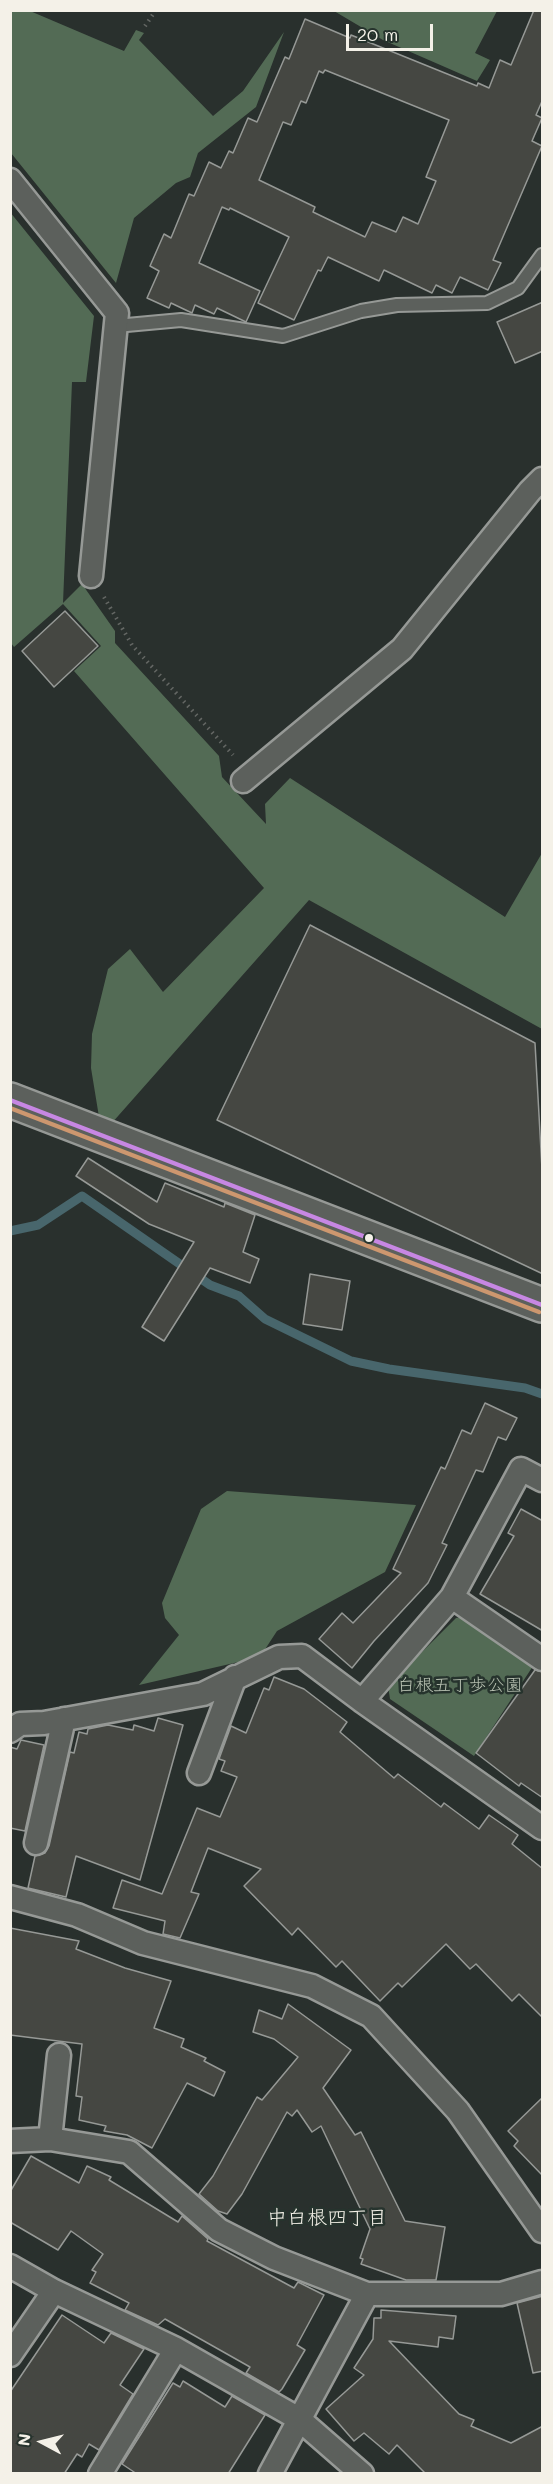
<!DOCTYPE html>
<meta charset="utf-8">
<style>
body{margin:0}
#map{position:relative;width:553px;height:2484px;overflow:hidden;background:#29302d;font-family:Mali,sans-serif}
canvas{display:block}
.frame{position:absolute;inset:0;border:12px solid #f4f1e8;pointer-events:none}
.north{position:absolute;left:12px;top:2412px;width:60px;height:60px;-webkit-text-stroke:4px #26332d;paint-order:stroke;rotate:277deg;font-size:16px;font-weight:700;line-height:24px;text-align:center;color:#f4f1e8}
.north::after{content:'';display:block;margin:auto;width:21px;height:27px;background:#f4f1e8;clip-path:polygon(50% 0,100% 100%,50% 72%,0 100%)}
.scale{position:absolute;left:346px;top:24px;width:87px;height:27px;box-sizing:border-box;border:3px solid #f4f1e8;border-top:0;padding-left:8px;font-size:18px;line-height:21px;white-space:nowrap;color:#f4f1e8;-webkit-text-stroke:4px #26332d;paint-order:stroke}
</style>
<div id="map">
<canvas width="553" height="2484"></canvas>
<div class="frame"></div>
<div class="north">N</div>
<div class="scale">20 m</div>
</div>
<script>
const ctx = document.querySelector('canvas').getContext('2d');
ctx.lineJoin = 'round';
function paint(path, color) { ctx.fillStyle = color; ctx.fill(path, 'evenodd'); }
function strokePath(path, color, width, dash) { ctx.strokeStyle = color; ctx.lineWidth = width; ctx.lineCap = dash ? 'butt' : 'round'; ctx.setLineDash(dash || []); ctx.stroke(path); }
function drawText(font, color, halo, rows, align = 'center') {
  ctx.font = font + ' Mali,"Klee One",sans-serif'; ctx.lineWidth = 5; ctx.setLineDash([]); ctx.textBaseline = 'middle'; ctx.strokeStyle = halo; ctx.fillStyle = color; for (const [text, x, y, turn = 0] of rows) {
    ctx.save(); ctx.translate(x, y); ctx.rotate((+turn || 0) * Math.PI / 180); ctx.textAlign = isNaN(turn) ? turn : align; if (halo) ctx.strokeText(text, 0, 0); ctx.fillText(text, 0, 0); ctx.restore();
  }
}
const green = new Path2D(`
 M10 11H30L124 51 136 30 144 33 139 40 213 116 243 91 284 32 256 107 198 153 190 177 176 183 134 218 116 283 11 153Z
 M334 11H497L475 53 490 60 477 81 383 40Z
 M10 212 94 316 86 382H72L63 603 82 584 115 631V643L219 756 222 777 266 824 265 804 290 778 505 917 542 853V1029L309 900 111 1124 99 1117 91 1068 92 1034 108 969 130 949 163 992 264 888 74 671 101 646 63 604 14 647 11 643Z
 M227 1491 416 1505 385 1572 277 1631 260 1657 139 1685 179 1635 165 1618 162 1603 201 1509Z
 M463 1617 535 1663 474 1756 390 1699 388 1686 456 1618Z`);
const stream = new Path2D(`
 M10 1231 38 1225 82 1196 210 1285 239 1296 265 1319 351 1361 389 1369 525 1388 542 1394`);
const building = new Path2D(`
 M534 10H543V99L536 115 542 118 532 141 542 146 493 260 501 263 488 290 460 277 452 293 436 285 432 293 384 270 379 281 328 257 321 271 318 270 294 320 258 303 289 237 230 208 229 210 222 207 199 263 260 291 246 322 217 308 214 314 195 305 192 313 171 303 169 308 147 298 159 271 150 266 164 234 171 238 189 194 194 196 209 162 221 168 229 151 233 153 248 118 257 122 285 57 289 59 305 19 350 38 351 35 477 86 478 83 489 88 500 60 511 65ZM325 70 449 120 426 177 436 181 418 224 403 217 396 232 372 222 365 237 313 212 315 207 259 180 283 122 291 125 301 101 306 103 319 71 323 73Z
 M543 302V351L515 363 497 322Z
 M65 611 98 646 54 687 22 651Z
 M310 925 535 1043 543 1187V1274L217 1120Z
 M88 1158 157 1202 165 1183 224 1207 225 1203 255 1215 243 1252 259 1259 250 1283 210 1268 164 1341 142 1327 194 1242 149 1224 76 1176Z
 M310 1274 350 1281 342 1330 303 1324Z
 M485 1403 517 1418 506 1440 498 1437 483 1472 476 1470 442 1543 447 1545 428 1583 374 1641 352 1668 319 1639 342 1613 353 1623 401 1573 393 1569 441 1467 445 1469 462 1430 471 1434Z
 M521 1509 543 1521V1631L480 1594 514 1536 508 1533Z
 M535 1670 543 1672V1798L521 1783 519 1786 476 1753Z
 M274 1677 304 1689 347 1722 340 1732 394 1778 398 1774 441 1807 444 1803 479 1829 489 1815 518 1835 512 1844 543 1869V2018L519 1994 512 2001 476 1964 470 1969 446 1944 402 1987 398 1983 380 2001 342 1961 336 1967 298 1928 292 1935 244 1886 261 1869 208 1848 191 1892 199 1894 180 1938 163 1934 165 1921 113 1908 122 1880 162 1894 197 1808 220 1817 237 1777 221 1771 225 1761 219 1759 231 1726 246 1733 264 1688 269 1690Z
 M158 1718 183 1725 140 1880 76 1856 66 1897 28 1888 35 1856 45 1853 49 1846 70 1752 74 1753 79 1732 87 1734 88 1729 108 1725 133 1730 134 1725 154 1731Z
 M21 1740 44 1745 25 1831 10 1828V1747L17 1749Z
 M10 1928 79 1941 76 1949 125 1968 171 1981 154 2028 184 2039 181 2047 206 2058 204 2061 225 2072 214 2096 187 2083 152 2148 127 2135 104 2131 106 2126 79 2120 82 2097 76 2096 82 2044 10 2035Z
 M288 2004 351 2050 323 2088 355 2135 361 2132 405 2221 445 2227 436 2280H406L361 2264 363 2259 360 2258 370 2229 321 2126 312 2132 297 2110 292 2116 287 2112 242 2194 227 2214 218 2211 199 2194 213 2176 257 2097 262 2100 298 2057 274 2039 253 2032 259 2010 282 2019Z
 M543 2097V2176L514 2146 518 2141 508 2131Z
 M31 2156 79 2183 87 2166 111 2177 109 2180 178 2222 182 2216 208 2239 207 2241 294 2288 298 2282 324 2295 297 2345 305 2350 282 2389 279 2392 246 2373 250 2367 165 2319 158 2325 125 2310 129 2303 90 2283 96 2272 92 2270 103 2254 71 2231 58 2250 10 2222V2192Z
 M543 2296V2371L533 2373 517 2303Z
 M381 2310 456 2316 453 2339 439 2337 438 2347 389 2341 459 2414 474 2420 471 2426 511 2443 543 2426V2474H426L397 2445 389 2454 364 2433 354 2441 326 2409 364 2375 354 2368 373 2339 374 2318H381Z
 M62 2315 104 2343 111 2333 144 2349 120 2385 133 2394 99 2450 89 2444 82 2457 77 2454 64 2474H10V2392Z
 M183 2381 225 2407 232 2396 265 2415 228 2474H137L122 2464 173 2383 180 2387Z`);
const path = new Path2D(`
 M145 26 156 10
 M104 597 132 645 233 755`);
const lane = new Path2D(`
 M116 326 181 320 283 336 361 311 397 305 487 303 518 288 542 255`);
const street = new Path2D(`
 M10 180 117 313 91 576
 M243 781 402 649 530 491 542 479
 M452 1597 542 1659
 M362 1701 452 1597 521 1469 542 1480
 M10 1731 20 1724 44 1723 203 1694 279 1657 302 1656 362 1701 542 1828
 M199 1773 235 1677
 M36 1843 64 1719
 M10 1897 77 1915 143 1943 312 1986 371 2016 458 2111 542 2231
 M50 2139 59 2055
 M10 2141 50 2139 129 2152 219 2230 274 2258 367 2294H501L542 2282
 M10 2266 54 2291 176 2349 299 2419 362 2474
 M10 2355 54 2291
 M100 2474 176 2349
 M270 2474 367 2294`);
const secondary = new Path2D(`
 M10 1100 542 1305`);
const bus1 = new Path2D(`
 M10 1100 542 1305`);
const bus2 = new Path2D(`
 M10 1108 539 1312`);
const markers = [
 [369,1238,5,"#f4f1e8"]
];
const parkNames = [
 ["白根五丁歩公園",460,1685]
];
const neighbourhoodNames = [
 ["中白根四丁目",327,2218]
];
paint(green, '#536b55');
strokePath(stream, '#48666c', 9);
paint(building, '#454742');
strokePath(building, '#969996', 1.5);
strokePath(lane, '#969996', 16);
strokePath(street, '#969996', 27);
strokePath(secondary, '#969996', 38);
strokePath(path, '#646764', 4, [1.5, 4.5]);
strokePath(lane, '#5c605c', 12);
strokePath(street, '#5c605c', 22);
strokePath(secondary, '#5c605c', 33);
strokePath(bus1, '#c787e3', 4.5);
strokePath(bus2, '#cd976f', 4.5);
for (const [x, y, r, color] of markers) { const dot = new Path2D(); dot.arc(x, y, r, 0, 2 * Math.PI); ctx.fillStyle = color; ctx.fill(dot); strokePath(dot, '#26332d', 2); }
drawText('18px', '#b6bfb0', '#26332d', parkNames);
drawText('20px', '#f4f1e8', '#26332d', neighbourhoodNames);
</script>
